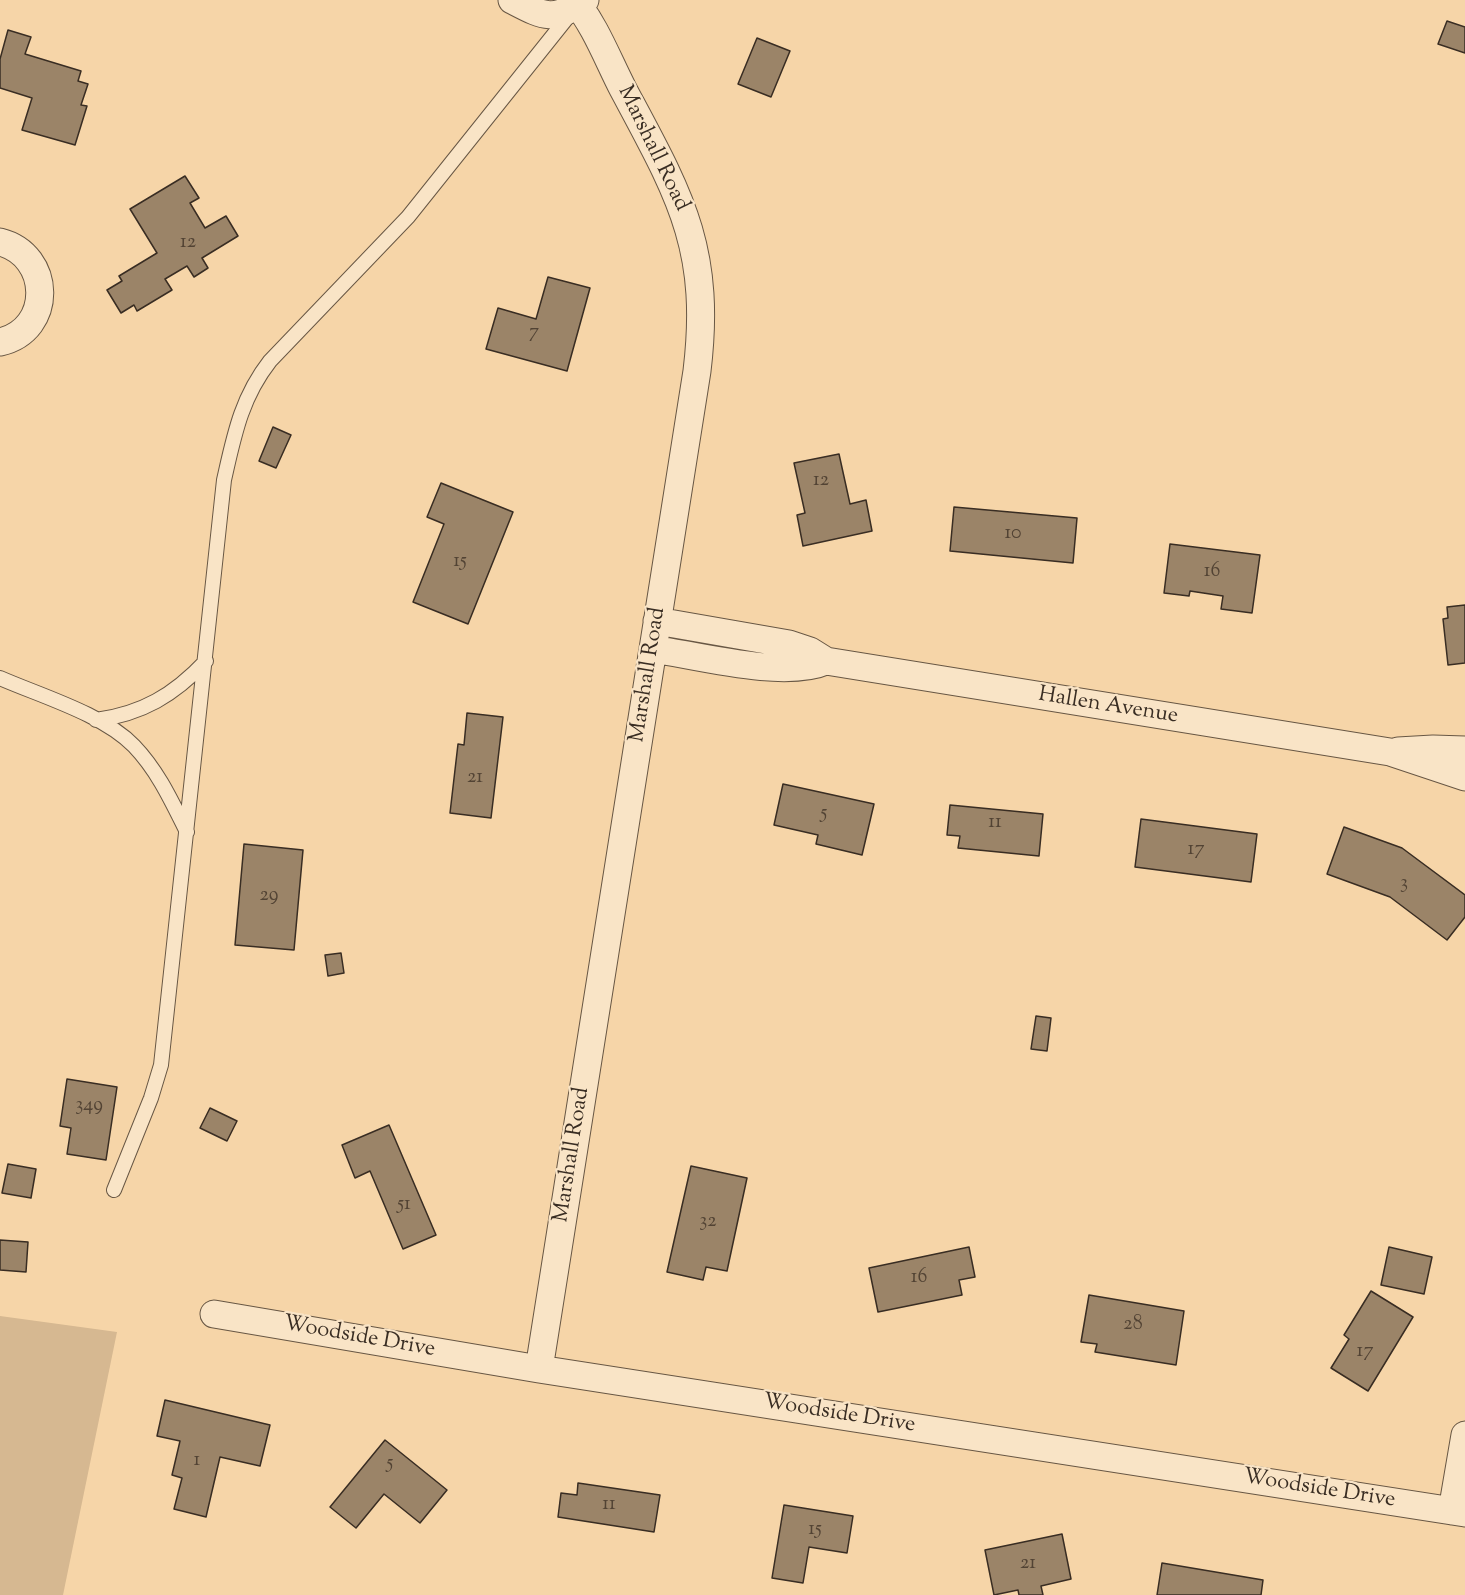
<!DOCTYPE html>
<style>
body{margin:0}
canvas{display:block;background:#f6d5a8}
</style>
<canvas width="1465" height="1595"></canvas>
<script>
const ctx = document.querySelector('canvas').getContext('2d');
ctx.lineJoin = 'round';
function paint(path, color) { ctx.fillStyle = color; ctx.fill(path, 'evenodd'); }
function strokePath(path, color, width, dash) { ctx.strokeStyle = color; ctx.lineWidth = width; ctx.lineCap = dash ? 'butt' : 'round'; ctx.setLineDash(dash || []); ctx.stroke(path); }
function drawText(font, color, halo, rows, align = 'center') {
  ctx.font = font + ' "Sorts Mill Goudy",serif'; ctx.lineWidth = 4.5; ctx.setLineDash([]); ctx.textBaseline = 'middle'; ctx.strokeStyle = halo; ctx.fillStyle = color; for (const [text, x, y, turn = 0] of rows) {
    ctx.save(); ctx.translate(x, y); ctx.rotate((+turn || 0) * Math.PI / 180); ctx.textAlign = isNaN(turn) ? turn : align; if (halo) ctx.strokeText(text, 0, 0); ctx.fillText(text, 0, 0); ctx.restore();
  }
}
const green = new Path2D(`
 M0 1316 117 1332 63 1595H0Z`);
const building = new Path2D(`
 M1447 21 1465 27V53L1438 44Z
 M8 30 31 37 25 54 81 71 78 81 88 84 81 105 87 106 75 145 22 130 32 98 0 88V59Z
 M757 38 790 51 771 97 738 84Z
 M185 176 199 198 190 203 205 228 226 216 238 236 202 258 208 268 194 277 187 266 165 279 172 290 137 311 134 305 121 313 107 290 122 281 119 276 157 253 130 209Z
 M548 277 590 288 567 371 486 349 498 308 536 319Z
 M273 427 291 435 276 468 259 461Z
 M839 454 850 504 866 500 872 531 803 546 797 515 805 513 794 463Z
 M441 483 513 512 468 624 413 602 444 524 427 517Z
 M954 507 1077 518 1073 563 950 551Z
 M1170 544 1260 555 1252 613 1221 609 1223 596 1190 591 1189 596 1164 593Z
 M1465 605V663L1448 665 1443 619 1448 618 1447 607Z
 M467 713 503 717 491 818 450 813 458 744 464 745Z
 M783 784 874 804 862 855 816 844 818 835 774 825Z
 M950 805 1043 814 1039 856 958 848 960 836 947 835Z
 M1141 819 1257 834 1251 882 1135 867Z
 M1344 827 1402 848 1465 895V917L1447 940 1390 897 1327 874Z
 M244 844 303 850 294 950 235 945Z
 M341 953 344 973 328 976 325 955Z
 M1036 1016 1051 1018 1047 1051 1031 1049Z
 M67 1079 117 1087 106 1160 67 1154 71 1128 60 1126Z
 M210 1108 237 1121 227 1141 200 1128Z
 M389 1125 436 1235 403 1249 370 1171 355 1178 342 1145Z
 M8 1164 36 1169 31 1198 2 1193Z
 M691 1166 747 1178 727 1271 706 1267 703 1280 667 1272Z
 M0 1240 28 1242 26 1272 0 1270Z
 M969 1247 975 1277 959 1280 962 1295 878 1312 869 1268Z
 M1389 1247 1432 1257 1424 1294 1381 1285Z
 M1371 1291 1413 1317 1368 1391 1331 1368 1349 1339 1344 1335Z
 M1089 1295 1184 1311 1176 1365 1095 1352 1097 1344 1081 1342Z
 M165 1400 270 1425 260 1466 220 1457 206 1517 174 1509 182 1478 172 1475 180 1441 157 1436Z
 M385 1440 447 1490 420 1523 384 1494 356 1528 330 1507Z
 M578 1483 660 1495 654 1532 558 1517 561 1493 577 1495Z
 M784 1505 853 1516 847 1553 809 1547 803 1583 772 1578Z
 M1062 1534 1071 1579 1041 1586 1043 1595H1019L1018 1590 994 1595 985 1550Z
 M1162 1563 1263 1580 1261 1595H1157Z`);
const service = new Path2D(`
 M0 678C41 696 103 714 134 746 158 771 172 802 187 832
 M96 720C142 714 174 695 206 661
 M114 1190 151 1098 161 1065 224 480C234 436 241 398 270 361L408 217 571 13`);
const minor = new Path2D(`
 M512 0C543 16 553 23 585 0
 M0 242C52 255 54 330 0 342
 M657 621 789 644 810 651 826 661 1390 752 1465 777
 M653 649C699 656 785 679 826 661
 M1398 751 1433 749 1465 750
 M214 1314 539 1369 1465 1513
 M539 1369 697 371C712 247 679 194 623 89 608 60 595 25 574 0
 M1452 1511 1465 1435`);
const numberNames = [
 ["12",188,244],
 ["7",534,334],
 ["12",821,482],
 ["10",1013,535],
 ["15",460,563],
 ["16",1212,573],
 ["21",475,779],
 ["5",824,815],
 ["11",995,824],
 ["17",1196,851],
 ["3",1404,885],
 ["29",269,897],
 ["349",89,1107],
 ["51",404,1206],
 ["32",708,1223],
 ["16",919,1279],
 ["28",1133,1326],
 ["17",1365,1353],
 ["1",197,1462],
 ["5",390,1465],
 ["11",609,1506],
 ["15",815,1531],
 ["21",1028,1565]
];
const streetNames = [
 ["Marshall Road",652,149,64],
 ["Marshall Road",649,675,-81],
 ["Hallen Avenue",1108,707,9],
 ["Marshall Road",573,1155,-81],
 ["Woodside Drive",359,1338,10],
 ["Woodside Drive",839,1415,9],
 ["Woodside Drive",1319,1490,9]
];
paint(green, '#d6b891');
paint(building, '#9b8468');
strokePath(building, '#392d23', 1.5);
strokePath(service, '#685744', 16);
strokePath(minor, '#685744', 29);
strokePath(service, '#f9e4c6', 14);
strokePath(minor, '#f9e4c6', 27);
drawText('20px', '#524334', null, numberNames);
drawText('22px', '#392d23', '#f9e4c6', streetNames);
</script>
